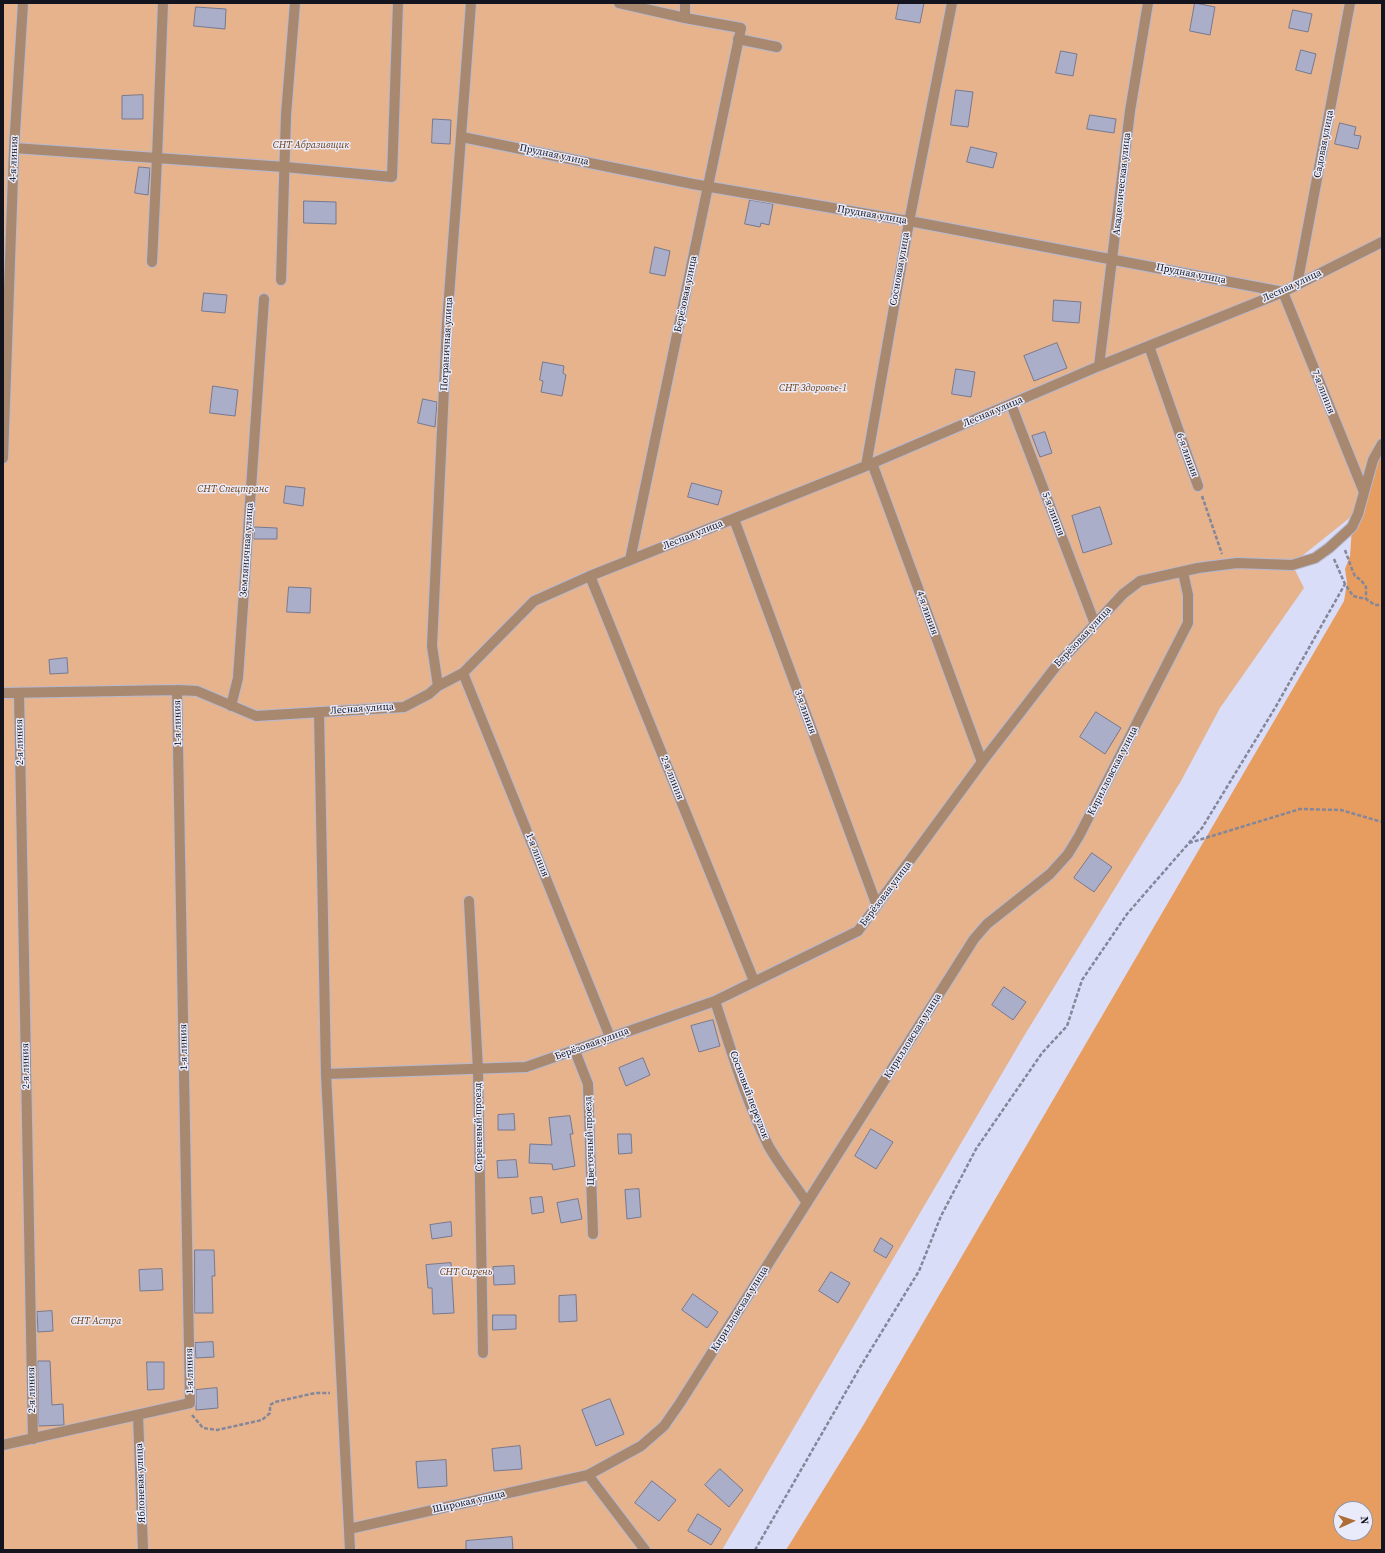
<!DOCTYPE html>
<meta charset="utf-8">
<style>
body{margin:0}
#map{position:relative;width:1385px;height:1553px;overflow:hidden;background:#d9ddf8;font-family:"Source Serif 4",serif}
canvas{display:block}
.frame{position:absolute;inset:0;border:4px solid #13141d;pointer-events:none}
.north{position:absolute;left:1333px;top:1501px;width:40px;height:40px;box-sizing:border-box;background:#e9ebfb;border:1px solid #9395a2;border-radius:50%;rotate:87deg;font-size:11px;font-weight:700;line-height:16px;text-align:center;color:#13141d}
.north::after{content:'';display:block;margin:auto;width:14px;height:18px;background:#ae6d37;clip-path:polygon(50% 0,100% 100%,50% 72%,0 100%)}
</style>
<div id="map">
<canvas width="1385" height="1553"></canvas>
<div class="frame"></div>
<div class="north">N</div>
</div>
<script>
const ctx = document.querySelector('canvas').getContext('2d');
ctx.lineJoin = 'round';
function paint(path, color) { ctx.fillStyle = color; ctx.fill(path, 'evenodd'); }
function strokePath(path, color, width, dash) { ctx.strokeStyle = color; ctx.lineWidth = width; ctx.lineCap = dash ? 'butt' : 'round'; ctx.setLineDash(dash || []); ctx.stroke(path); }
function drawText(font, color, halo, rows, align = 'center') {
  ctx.font = font + ' "Source Serif 4",serif'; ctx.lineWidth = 3; ctx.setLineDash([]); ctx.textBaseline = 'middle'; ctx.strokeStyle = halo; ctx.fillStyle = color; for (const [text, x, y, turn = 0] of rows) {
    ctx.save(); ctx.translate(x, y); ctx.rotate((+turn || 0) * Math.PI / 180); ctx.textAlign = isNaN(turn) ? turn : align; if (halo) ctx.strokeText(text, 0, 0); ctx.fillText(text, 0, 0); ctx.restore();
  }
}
const green = new Path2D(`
 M3 3H1382V444L1357 512 1292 564 1304 588 1220 708 1181 781 1024 1036 722 1550H3Z`);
const forest = new Path2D(`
 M1382 444V1550H786L864 1424 1344 601 1347 583 1345 569 1350 556 1352 527ZM1341 1509H1365V1533H1341Z`);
const building = new Path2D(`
 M899 3H924L920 23 896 19Z
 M1195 3 1215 7 1210 35 1190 31Z
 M196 7 226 9 225 29 194 26Z
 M1293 10 1312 14 1308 32 1289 28Z
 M1301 50 1316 54 1311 74 1296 70Z
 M1061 51 1077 54 1073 76 1056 73Z
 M956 90 973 92 968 127 951 125Z
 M143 95V119H122V96Z
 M1090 115 1116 119 1114 133 1087 129Z
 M433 119 451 120 450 144 432 143Z
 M1340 123 1356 127 1354 135 1361 136 1358 149 1335 144Z
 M971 147 997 153 993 168 967 162Z
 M139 167 150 168 148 195 135 193Z
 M750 200 773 204 769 225 761 223 760 227 745 224Z
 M304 201 336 202V224L304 223Z
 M655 247 670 251 665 276 650 273Z
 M204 293 227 295 225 313 202 311Z
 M1054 300 1081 302 1079 323 1053 321Z
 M1057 343 1067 368 1034 381 1024 356Z
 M543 362 564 366 563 373 566 375 562 396 541 392 543 381 540 380Z
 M956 369 975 372 971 397 952 394Z
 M213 386 238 390 235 416 210 413Z
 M423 399 437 402 435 427 418 423Z
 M1045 432 1052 453 1040 457 1032 436Z
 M692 483 722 491 718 505 688 497Z
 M286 486 305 488 303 506 284 503Z
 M1100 507 1112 544 1083 553 1072 516Z
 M255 527 277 528V539H254Z
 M289 587 311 588 310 613 287 612Z
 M67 658 68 673 50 674 49 660Z
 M1096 712 1121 728 1105 754 1080 737Z
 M1092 853 1112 867 1094 892 1074 878Z
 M1004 987 1026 1002 1013 1020 992 1005Z
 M713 1020 720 1046 699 1052 691 1026Z
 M643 1058 650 1075 626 1086 619 1068Z
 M514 1114 515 1130H498V1115Z
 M570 1116 573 1134H570L575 1166 553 1170 552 1164 529 1163 530 1144 552 1145 549 1118Z
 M871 1129 893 1142 876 1169 855 1156Z
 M618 1134H631L632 1153 619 1154Z
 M516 1160 518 1177 498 1178 497 1161Z
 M639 1189 641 1217 627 1219 625 1190Z
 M542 1197 544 1212 532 1214 530 1198Z
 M578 1199 582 1219 561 1223 557 1203Z
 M451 1222 452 1236 432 1239 430 1225Z
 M881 1238 893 1246 886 1258 874 1251Z
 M195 1250H214L215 1276H212L213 1313H195Z
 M451 1263 454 1313 433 1314 432 1288H428L426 1265Z
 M514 1266 515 1284 494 1285 493 1267Z
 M162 1269 163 1290 140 1291 139 1270Z
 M831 1272 850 1283 838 1303 819 1291Z
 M693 1294 718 1312 707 1328 682 1310Z
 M576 1295 577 1321 559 1322V1296Z
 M52 1311 53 1331 38 1332 37 1312Z
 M493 1315H516V1329L493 1330Z
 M213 1342 214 1357 196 1358 195 1343Z
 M38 1361H50L52 1405 63 1404 64 1425 39 1426Z
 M147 1362H164V1389L148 1390Z
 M217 1388 218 1408 196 1410V1390Z
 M610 1399 624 1434 596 1446 582 1410Z
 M520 1446 522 1469 494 1471 492 1449Z
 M446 1460 447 1486 418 1488 416 1462Z
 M720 1469 743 1490 729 1507 705 1485Z
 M652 1481 676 1500 659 1521 635 1503Z
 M698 1514 721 1529 711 1545 688 1531Z
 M512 1537 513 1550H466V1541Z`);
const path = new Path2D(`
 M1202 496 1222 554
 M1345 550 1353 572 1355 576 1361 580 1366 587V599
 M1334 559 1345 584 1353 596 1366 599 1375 605H1382
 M1189 843 1300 809 1341 810 1382 822
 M192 1415 203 1428 217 1430 262 1420 270 1413V1405L275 1402 315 1393H330
 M755 1550 859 1369 919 1271 941 1216 976 1149 1042 1053 1067 1026 1082 980 1127 914 1202 828 1275 708 1345 584`);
const street = new Path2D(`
 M619 3 685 18 741 28 630 560
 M685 18V3
 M738 39 777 47
 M462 137 693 184 920 223 1283 292 1364 492
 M14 148 285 167 392 177 398 3
 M152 262 157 158 163 3
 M281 280 286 115 295 3
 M1297 285 1350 3
 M1149 346 1198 486
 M1099 366 1130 111 1148 3
 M1011 404 1095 624
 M3 458 14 148 23 3
 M872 463 982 762
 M866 466 909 222 952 3
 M734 519 877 906
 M590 576 754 981
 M463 673 610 1037
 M438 686 432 646 447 323 471 3
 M3 693 177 690 197 691 256 716 404 707 429 694 438 686 463 673 534 601 590 576 866 466 1099 366 1283 292 1382 242
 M19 693 33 1439
 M231 706 238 678 264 299
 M319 712 326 1074 350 1550
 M469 901 478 1070 483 1353
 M715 1001C731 1049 745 1099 768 1145 779 1165 795 1184 807 1203
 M575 1051 588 1084 593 1234
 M326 1074 526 1067 715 1001 858 931 982 762 1057 665 1123 594 1140 581 1198 568 1237 563 1292 565 1315 558 1329 548 1352 527 1358 514 1373 460 1382 444
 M138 1415 143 1550
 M3 1445 190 1403 177 690
 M588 1475 645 1550
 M349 1529 588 1475 641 1446 664 1426 680 1403 974 939 987 924 1050 874 1068 854 1079 836 1188 623V595L1183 572`);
const streetNames = [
 ["Садовая улица",1324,144,-79],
 ["Прудная улица",554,155,12],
 ["4-я линия",14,159,-88],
 ["Академическая улица",1122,184,-84],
 ["Прудная улица",872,215,10],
 ["Сосновая улица",900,269,-80],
 ["Прудная улица",1191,274,11],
 ["Лесная улица",1292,286,-25],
 ["Берёзовая улица",686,294,-78],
 ["Пограничная улица",447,344,-87],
 ["7-я линия",1323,392,68],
 ["Лесная улица",993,412,-23],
 ["6-я линия",1187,455,70],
 ["5-я линия",1053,514,69],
 ["Лесная улица",693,535,-22],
 ["Земляничная улица",247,550,-86],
 ["4-я линия",927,613,70],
 ["Берёзовая улица",1083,637,-47],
 ["Лесная улица",362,709,-4],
 ["3-я линия",805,712,70],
 ["1-я линия",178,723,-91],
 ["2-я линия",20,742,-91],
 ["Кирилловская улица",1113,771,-63],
 ["2-я линия",672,778,68],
 ["1-я линия",537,855,68],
 ["Берёзовая улица",886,894,-53],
 ["Кирилловская улица",913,1036,-58],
 ["Берёзовая улица",592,1044,-20],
 ["1-я линия",184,1047,-91],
 ["2-я линия",26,1066,-91],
 ["Сосновый переулок",749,1095,69],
 ["Сиреневый проезд",479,1127,-91],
 ["Цветочный проезд",590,1141,-92],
 ["Кирилловская улица",740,1309,-58],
 ["1-я линия",190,1371,-91],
 ["2-я линия",32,1390,-91],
 ["Яблоневая улица",141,1483,-92],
 ["Широкая улица",469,1502,-13]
];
const parkNames = [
 ["СНТ Абразивщик",311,145],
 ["СНТ Здоровье-1",813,388],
 ["СНТ Спецтранс",233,489],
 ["СНТ Сирень",466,1272],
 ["СНТ Астра",96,1321]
];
paint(green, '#e6b38d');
paint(forest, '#e89d60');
paint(building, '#abaec8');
strokePath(building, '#767991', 1);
strokePath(street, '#b5b9d1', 12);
strokePath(path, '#84869a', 2.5, [4, 2]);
strokePath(street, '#a98870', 10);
drawText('10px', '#13141d', '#e9ebfb', streetNames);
drawText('italic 10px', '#6c3b0d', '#e9ebfb', parkNames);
</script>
